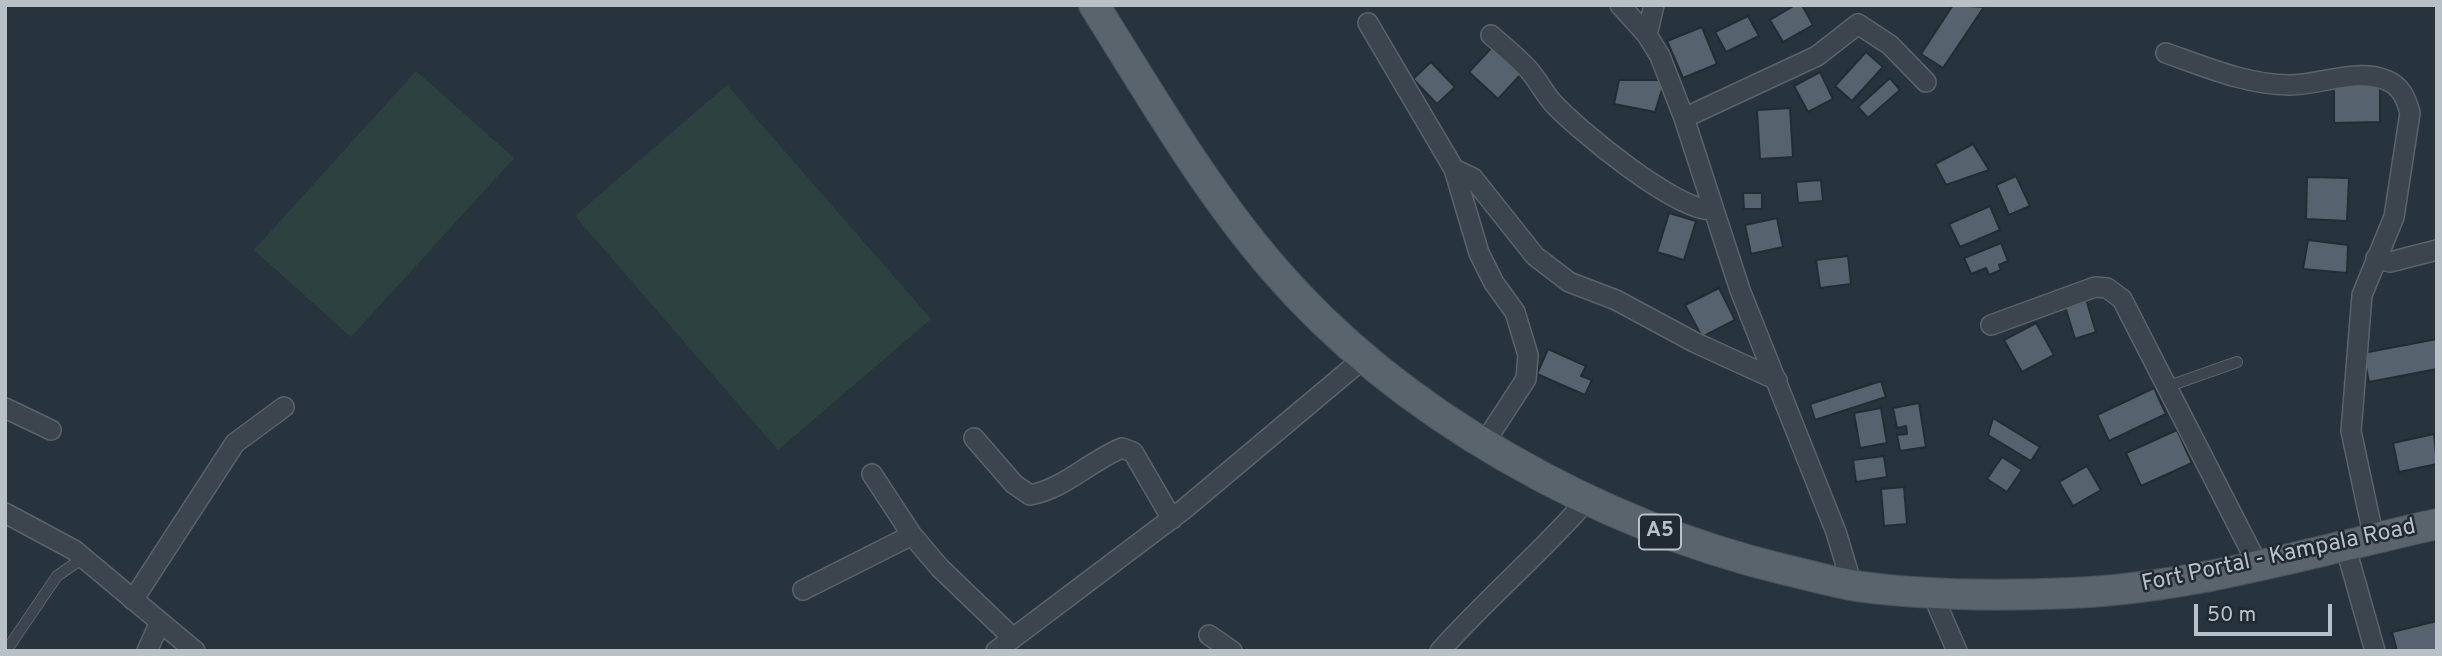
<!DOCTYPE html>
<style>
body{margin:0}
#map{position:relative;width:2442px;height:656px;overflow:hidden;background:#28343d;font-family:Overpass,sans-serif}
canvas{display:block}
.frame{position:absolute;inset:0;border:7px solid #b8c0c8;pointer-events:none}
.scale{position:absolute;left:2194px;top:604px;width:138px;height:32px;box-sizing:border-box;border:4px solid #b8c0c8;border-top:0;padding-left:9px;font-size:21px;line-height:24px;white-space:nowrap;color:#b8c0c8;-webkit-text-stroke:5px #212a33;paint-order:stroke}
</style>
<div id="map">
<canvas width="2442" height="656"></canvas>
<div class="frame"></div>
<div class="scale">50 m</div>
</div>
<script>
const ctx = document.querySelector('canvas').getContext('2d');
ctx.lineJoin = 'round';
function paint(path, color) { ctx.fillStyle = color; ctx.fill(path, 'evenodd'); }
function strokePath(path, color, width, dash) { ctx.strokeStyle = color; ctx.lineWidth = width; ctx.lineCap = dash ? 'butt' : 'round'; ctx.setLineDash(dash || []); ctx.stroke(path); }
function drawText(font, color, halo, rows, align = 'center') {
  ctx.font = font + ' Overpass,sans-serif'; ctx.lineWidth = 5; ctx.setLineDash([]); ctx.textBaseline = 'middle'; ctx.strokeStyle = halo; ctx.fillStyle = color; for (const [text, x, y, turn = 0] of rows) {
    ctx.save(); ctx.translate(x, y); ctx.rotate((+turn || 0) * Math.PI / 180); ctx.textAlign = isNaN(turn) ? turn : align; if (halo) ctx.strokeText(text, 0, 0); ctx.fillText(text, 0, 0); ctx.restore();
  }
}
const green = new Path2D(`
 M416 71 514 158 351 337 254 250Z
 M727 85 931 319 778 450 575 216Z`);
const building = new Path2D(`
 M1795 5H1802L1813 25 1783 42 1770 20Z
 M1953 5 1984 7 1943 68 1921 54Z
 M1748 16 1759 36 1726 52 1715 32Z
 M1702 27 1717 64 1683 78 1667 41Z
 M1495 44 1524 71 1498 99 1469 72Z
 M1866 52 1883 67 1852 101 1835 86Z
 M1431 62 1455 87 1437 104 1413 79Z
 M1820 72 1833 99 1808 112 1794 86Z
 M1890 78 1900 90 1868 118 1858 107Z
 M1619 80H1665L1655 112 1614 104Z
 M2334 84H2380V122L2334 123Z
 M1790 108 1793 157 1760 159 1757 110Z
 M1973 144 1989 170 1946 185 1935 164Z
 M2016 176 2030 206 2009 215 1996 185Z
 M2307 177 2349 178 2347 221 2306 219Z
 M1821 180 1823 201 1798 203 1796 182Z
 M1743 193H1762V209H1744Z
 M1990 206 2000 230 1960 247 1949 224Z
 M1669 213 1696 221 1684 260 1657 252Z
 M1777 218 1783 247 1751 254 1745 225Z
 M2308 240 2348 245 2347 273 2303 269Z
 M2001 243 2008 261 1999 265 2001 270 1989 275 1986 268 1971 274 1964 258Z
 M1848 256 1851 284 1820 288 1816 260Z
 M1719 288 1735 320 1702 337 1685 305Z
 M2085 296 2096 332 2075 339 2064 303Z
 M2036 323 2054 355 2022 372 2004 340Z
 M2437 339V369L2369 382 2363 353Z
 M1548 349 1586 366 1581 376 1592 380 1585 395 1537 374Z
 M1881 381 1886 397 1815 420 1810 404Z
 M2154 388 2166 414 2109 441 2097 415Z
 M1919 403 1926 447 1900 451 1897 435 1907 434 1906 426 1897 428 1893 408Z
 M1881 408 1887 443 1860 448 1854 413Z
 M1993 418 2040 447 2031 461 1988 435Z
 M2177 430 2192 463 2141 486 2126 453Z
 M2434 434 2437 464 2399 472 2393 443Z
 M1884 456 1887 477 1856 482 1853 460Z
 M2002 457 2022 470 2007 492 1987 479Z
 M2087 466 2101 490 2073 506 2059 482Z
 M1904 487 1907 524 1884 526 1881 489Z
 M2437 621V651H2397L2392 632Z`);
const lane = new Path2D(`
 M2169 386 2237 362
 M6 651 57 576 83 558`);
const street = new Path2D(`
 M1620 5 1647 35 1660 56 1684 118 1740 290 1836 532 1852 585
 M1368 23 1454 169 1479 253 1494 283 1515 312 1528 355 1526 379 1483 445
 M1491 35C1503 46 1516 56 1527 68 1537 78 1543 92 1553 103 1578 130 1677 212 1713 210
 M1647 35 1654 5
 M2166 53C2205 67 2248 85 2290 85 2319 85 2358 68 2386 80 2401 86 2406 98 2410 113L2394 217 2362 295 2351 431 2374 539
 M1684 118 1817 56 1858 24 1890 45 1926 82
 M1454 169 1473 178 1535 256 1569 282 1616 300 1694 342 1777 380
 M2376 258 2390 262 2437 250
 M1991 325 2095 287 2107 288 2122 299 2258 565
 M5 408 51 430
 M974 438 1014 484 1030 495C1064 489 1090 461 1122 448L1133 452 1172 519
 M872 474 912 535 940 568 1013 638
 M5 513 74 550 195 651
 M2345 545 2375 651
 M803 590 912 535
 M1932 593 1957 651
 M133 600 235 443 284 407
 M1209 635 1232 651
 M147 651 160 622
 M996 651 1183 510 1364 358
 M1440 651C1487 598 1541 553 1588 499`);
const primary = new Path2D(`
 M1094 5C1150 94 1204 188 1273 268 1399 415 1599 525 1786 570 1809 575 1832 582 1856 586 1926 596 1999 596 2070 593 2194 588 2316 551 2437 524`);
const shields = [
 [1660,532,42]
];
const shieldNames = [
 ["A5",1660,532]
];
const streetNames = [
 ["Fort Portal - Kampala Road",2279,557,-12]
];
paint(green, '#2d4240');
paint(building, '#56626d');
strokePath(building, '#232c35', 2);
strokePath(lane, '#5a636b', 12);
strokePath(street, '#5a636b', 22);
strokePath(primary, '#48515a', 32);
strokePath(lane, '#3c454e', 10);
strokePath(street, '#3c454e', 19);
strokePath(primary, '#5a646d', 30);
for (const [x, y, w] of shields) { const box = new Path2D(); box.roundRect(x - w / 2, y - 17.5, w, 35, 5); ctx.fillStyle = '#212a33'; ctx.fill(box); strokePath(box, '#b8c0c8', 2); }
drawText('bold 21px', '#b8c0c8', null, shieldNames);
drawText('23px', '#b8c0c8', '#212a33', streetNames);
</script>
